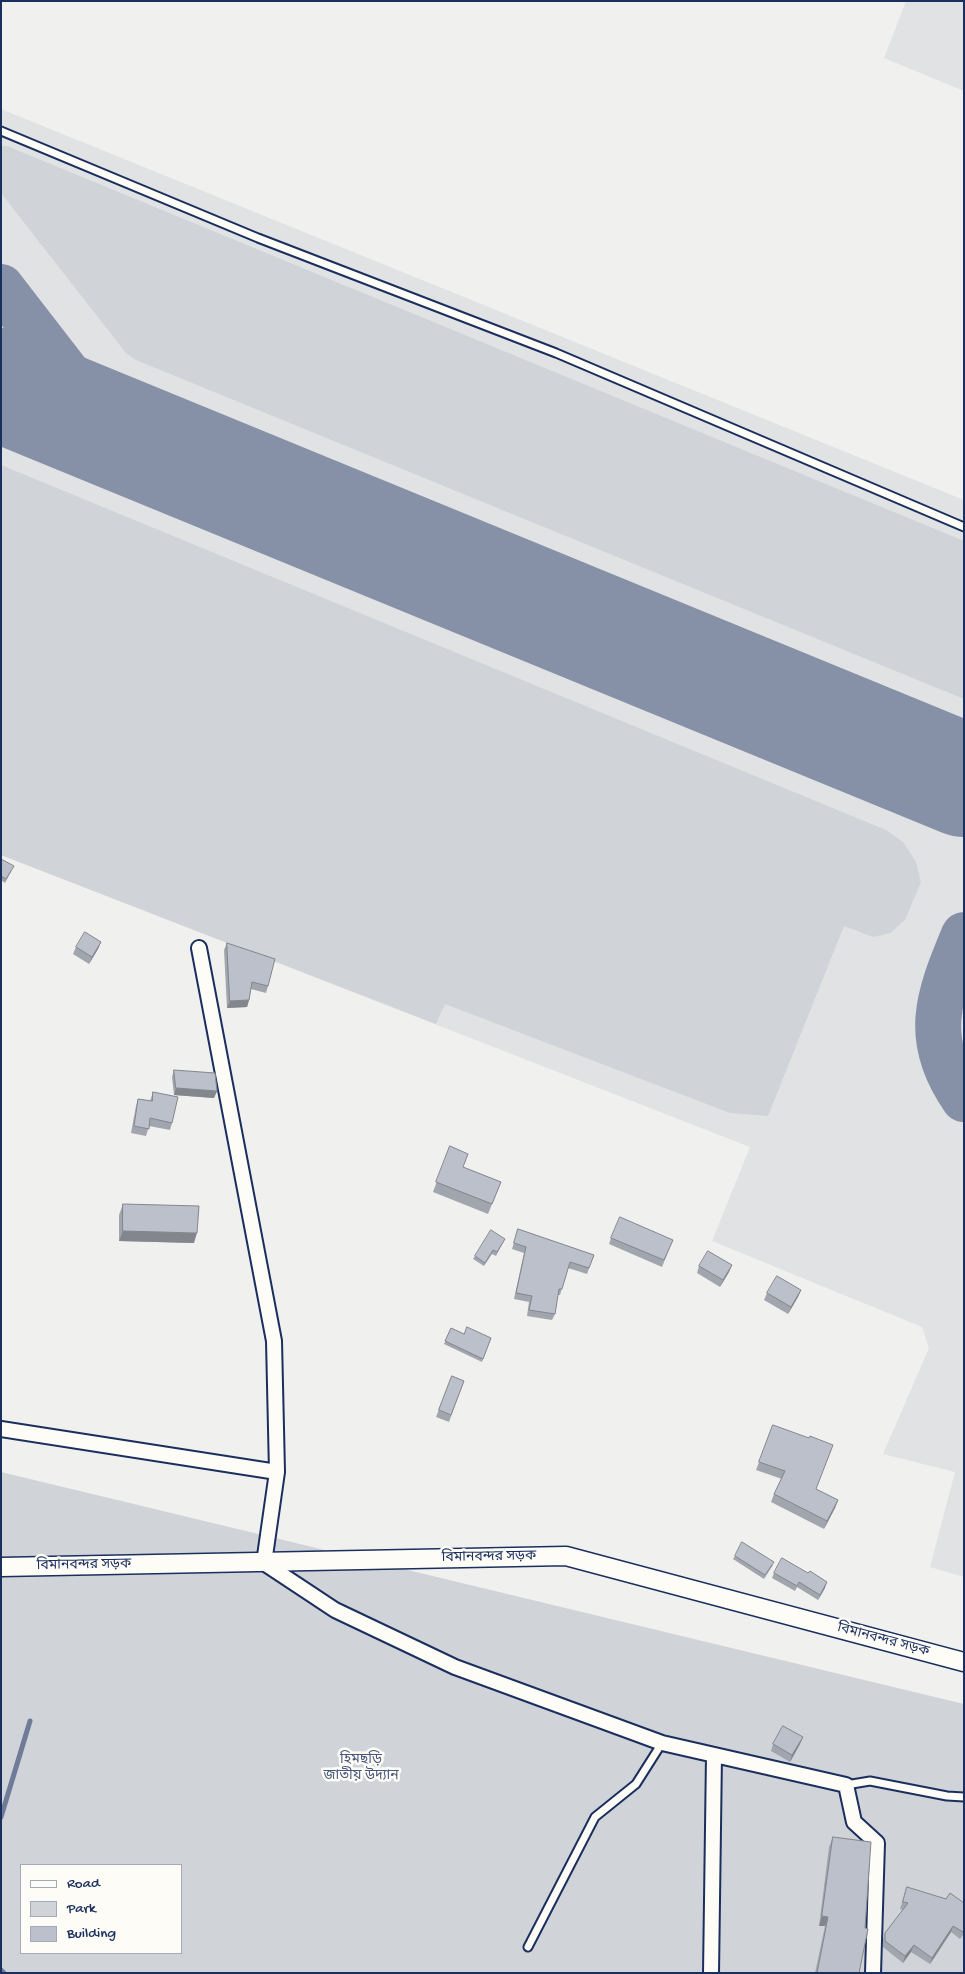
<!DOCTYPE html>
<meta charset="utf-8">
<style>
body{margin:0}
#map{position:relative;width:965px;height:1974px;overflow:hidden;background:#f0f0ee;font-family:"Gochi Hand",sans-serif}
canvas{display:block}
.frame{position:absolute;inset:0;border:2px solid #1b2f5e;pointer-events:none}
.legend{position:absolute;left:20px;top:1864px;width:162px;height:90px;box-sizing:border-box;background:#fdfcf7;border:1px solid #a3aaba;margin:0;padding:6px 9px;list-style:none;font-size:15px;color:#1b2f5e}
.legend li{display:flex;align-items:center;gap:10px;height:25px}
.legend b{width:25px;border:1px solid #a3aaba}
</style>
<div id="map">
<canvas width="965" height="1974"></canvas>
<div class="frame"></div>
<ul class="legend">
<li><b style="height:6px;background:#fdfcf7"></b>Road</li>
<li><b style="height:14px;background:#d0d3d8"></b>Park</li>
<li><b style="height:14px;background:#bbc0ca"></b>Building</li>
</ul>
</div>
<script>
const ctx = document.querySelector('canvas').getContext('2d');
ctx.lineJoin = 'round';
function paint(path, color) { ctx.fillStyle = color; ctx.fill(path, 'evenodd'); }
function strokePath(path, color, width, dash) { ctx.strokeStyle = color; ctx.lineWidth = width; ctx.lineCap = dash ? 'butt' : 'round'; ctx.setLineDash(dash || []); ctx.stroke(path); }
function drawText(font, color, halo, rows, align = 'center') {
  ctx.font = font + ' "Gochi Hand","Noto Sans Bengali",sans-serif'; ctx.lineWidth = 5; ctx.setLineDash([]); ctx.textBaseline = 'middle'; ctx.strokeStyle = halo; ctx.fillStyle = color; for (const [text, x, y, turn = 0] of rows) {
    ctx.save(); ctx.translate(x, y); ctx.rotate((+turn || 0) * Math.PI / 180); ctx.textAlign = isNaN(turn) ? turn : align; if (halo) ctx.strokeText(text, 0, 0); ctx.fillText(text, 0, 0); ctx.restore();
  }
}
const built = new Path2D(`
 M906 1H964V91L884 58Z
 M1 109 964 500V1577L930 1567 955 1472 883 1454 929 1348 922 1327 712 1241 750 1147 1 855Z`);
const green = new Path2D(`
 M1 146H7L964 541V699L136 360 126 353 1 193Z
 M1 465 886 830 903 842 916 862 921 882 905 920 890 933 873 937 844 926 768 1116 730 1113 445 1004 436 1024 1 855Z
 M1 1472 964 1704V1973H1ZM21 1865H181V1953H21Z`);
const stream = new Path2D(`
 M1 1817 30 1721
 M1 1970 4 1973`);
const taxiway = new Path2D(`
 M1 287 93 406 108 422 141 443
 M959 779 964 768
 M964 935C938 997 922 1039 964 1099`);
const runway = new Path2D(`
 M1 385 964 780`);
const service = new Path2D(`
 M1 131 258 238 556 353 964 527
 M846 1785 870 1781 947 1796 964 1797
 M528 1947 595 1817 636 1784 662 1743`);
const minor = new Path2D(`
 M199 948 274 1341 277 1472
 M1 1429 277 1472 264 1563 335 1610 455 1667 662 1743 846 1785 854 1822 877 1843 873 1973
 M711 1973 714 1755`);
const tertiary = new Path2D(`
 M1 1567 566 1556 964 1662`);
const wall = new Path2D(`
 M1 859 12 870 5 883 1 880Z
 M101 942 98 949 89 964 73 954 76 947Z
 M227 943 268 986 266 993 251 989 249 1000 247 1007 227 1008 224 950Z
 M174 1070 217 1091 214 1098 174 1095 172 1077Z
 M153 1092 172 1123 170 1130 149 1126 146 1136 131 1133 136 1106 138 1099 150 1101Z
 M450 1146 463 1167 501 1182 488 1214 433 1192Z
 M123 1204 194 1243 119 1241V1215Z
 M518 1229 594 1255 587 1274 568 1268 560 1295H558L555 1314 552 1320 527 1316 529 1302 514 1299 524 1253 512 1249Z
 M611 1238 673 1240 662 1267 609 1244Z
 M505 1239 496 1256 492 1254 484 1266 473 1259 475 1256Z
 M732 1265 729 1272 720 1287 697 1273 699 1266Z
 M801 1290 798 1297 788 1314 764 1300 767 1293Z
 M451 1328 464 1334 491 1338 482 1362 444 1344Z
 M452 1376 464 1381 449 1422 436 1417Z
 M773 1425 816 1489 838 1500 835 1508 824 1529 771 1502 774 1494 782 1479 756 1470Z
 M735 1556 773 1565 764 1579 733 1559Z
 M774 1573 825 1588 818 1600 797 1587 795 1591 772 1578Z
 M803 1737 800 1744 790 1762 771 1751 773 1744Z
 M833 1837 859 1973H815L825 1926H819L829 1847Z
 M907 1887 946 1899 964 1903V1934L960 1939 951 1932 930 1964 911 1952 903 1963 883 1947V1940L885 1933 903 1910 900 1909Z`);
const shadedWall = new Path2D(`
 M101 942 98 949 89 964 92 957Z
 M249 1000 247 1007 227 1008 230 1001Z
 M176 1088 217 1091 214 1098 174 1095Z
 M123 1231 197 1233 194 1243 119 1241Z
 M732 1265 729 1272 720 1287 723 1280Z
 M801 1290 798 1297 788 1314 791 1307Z
 M838 1500 835 1508 824 1529 827 1521Z
 M827 1582 825 1588 818 1600 820 1595Z
 M803 1737 800 1744 790 1762 792 1755Z
 M822 1916 828 1917 825 1926H819Z
 M953 1926 951 1932 930 1964 932 1958Z
 M914 1945 911 1952 903 1963 905 1956Z`);
const building = new Path2D(`
 M1 859 14 866 6 879 1 876Z
 M85 932 101 942 92 957 76 947Z
 M227 943 275 959 268 986 252 982 249 1000 230 1001Z
 M174 1070 215 1073 217 1091 176 1088Z
 M153 1092 178 1097 172 1123 150 1118 149 1129 134 1126 138 1099 152 1101Z
 M450 1146 468 1154 463 1167 501 1182 492 1204 436 1182Z
 M123 1204 199 1206 197 1233 123 1231Z
 M620 1217 673 1240 664 1260 611 1238Z
 M518 1229 594 1255 589 1268 570 1262 562 1289H559L555 1314 529 1310 532 1296 516 1293 526 1247 514 1243Z
 M491 1230 505 1239 497 1252 493 1250 485 1263 475 1256Z
 M708 1251 732 1265 723 1280 699 1266Z
 M777 1276 801 1290 791 1307 767 1293Z
 M467 1327 491 1338 483 1359 445 1341 451 1328 464 1334Z
 M452 1376 464 1381 451 1415 439 1410Z
 M773 1425 809 1438 810 1436 833 1445 816 1489 838 1500 827 1521 774 1494 785 1471 759 1462Z
 M742 1542 774 1562 765 1575 735 1556Z
 M782 1558 808 1573 810 1571 827 1582 820 1595 799 1582 797 1586 774 1573Z
 M783 1726 803 1737 792 1755 773 1744Z
 M833 1837 871 1842 865 1928 868 1929 859 1973H817L828 1917 822 1916Z
 M907 1887 946 1899 950 1893 964 1903V1931L963 1932 953 1926 932 1958 914 1945 905 1956 885 1941V1933L908 1903 903 1902Z`);
const streetNames = [
 ["বিমানবন্দর সড়ক",489,1558,-1],
 ["বিমানবন্দর সড়ক",84,1566,-1],
 ["বিমানবন্দর সড়ক",883,1641,15]
];
const parkNames = [
 ["হিমছড়ি",361,1761],
 ["জাতীয় উদ্যান",361,1777]
];
paint(built, '#e0e2e3');
paint(green, '#d0d3d8');
strokePath(stream, '#6f7b97', 5);
strokePath(taxiway, '#8690a6', 46);
strokePath(runway, '#8690a6', 114);
strokePath(service, '#1b2f5e', 11);
strokePath(minor, '#1b2f5e', 18);
strokePath(tertiary, '#1b2f5e', 21);
strokePath(service, '#fdfcf7', 7);
strokePath(minor, '#fdfcf7', 14);
strokePath(tertiary, '#fdfcf7', 18);
paint(wall, '#a1a5ae');
paint(shadedWall, '#83868d');
paint(building, '#bbc0ca');
strokePath(building, '#83868d', 1);
drawText('14px', '#1b2f5e', '#fdfcf7', streetNames);
drawText('14px', '#48587c', '#fdfcf7', parkNames);
</script>
